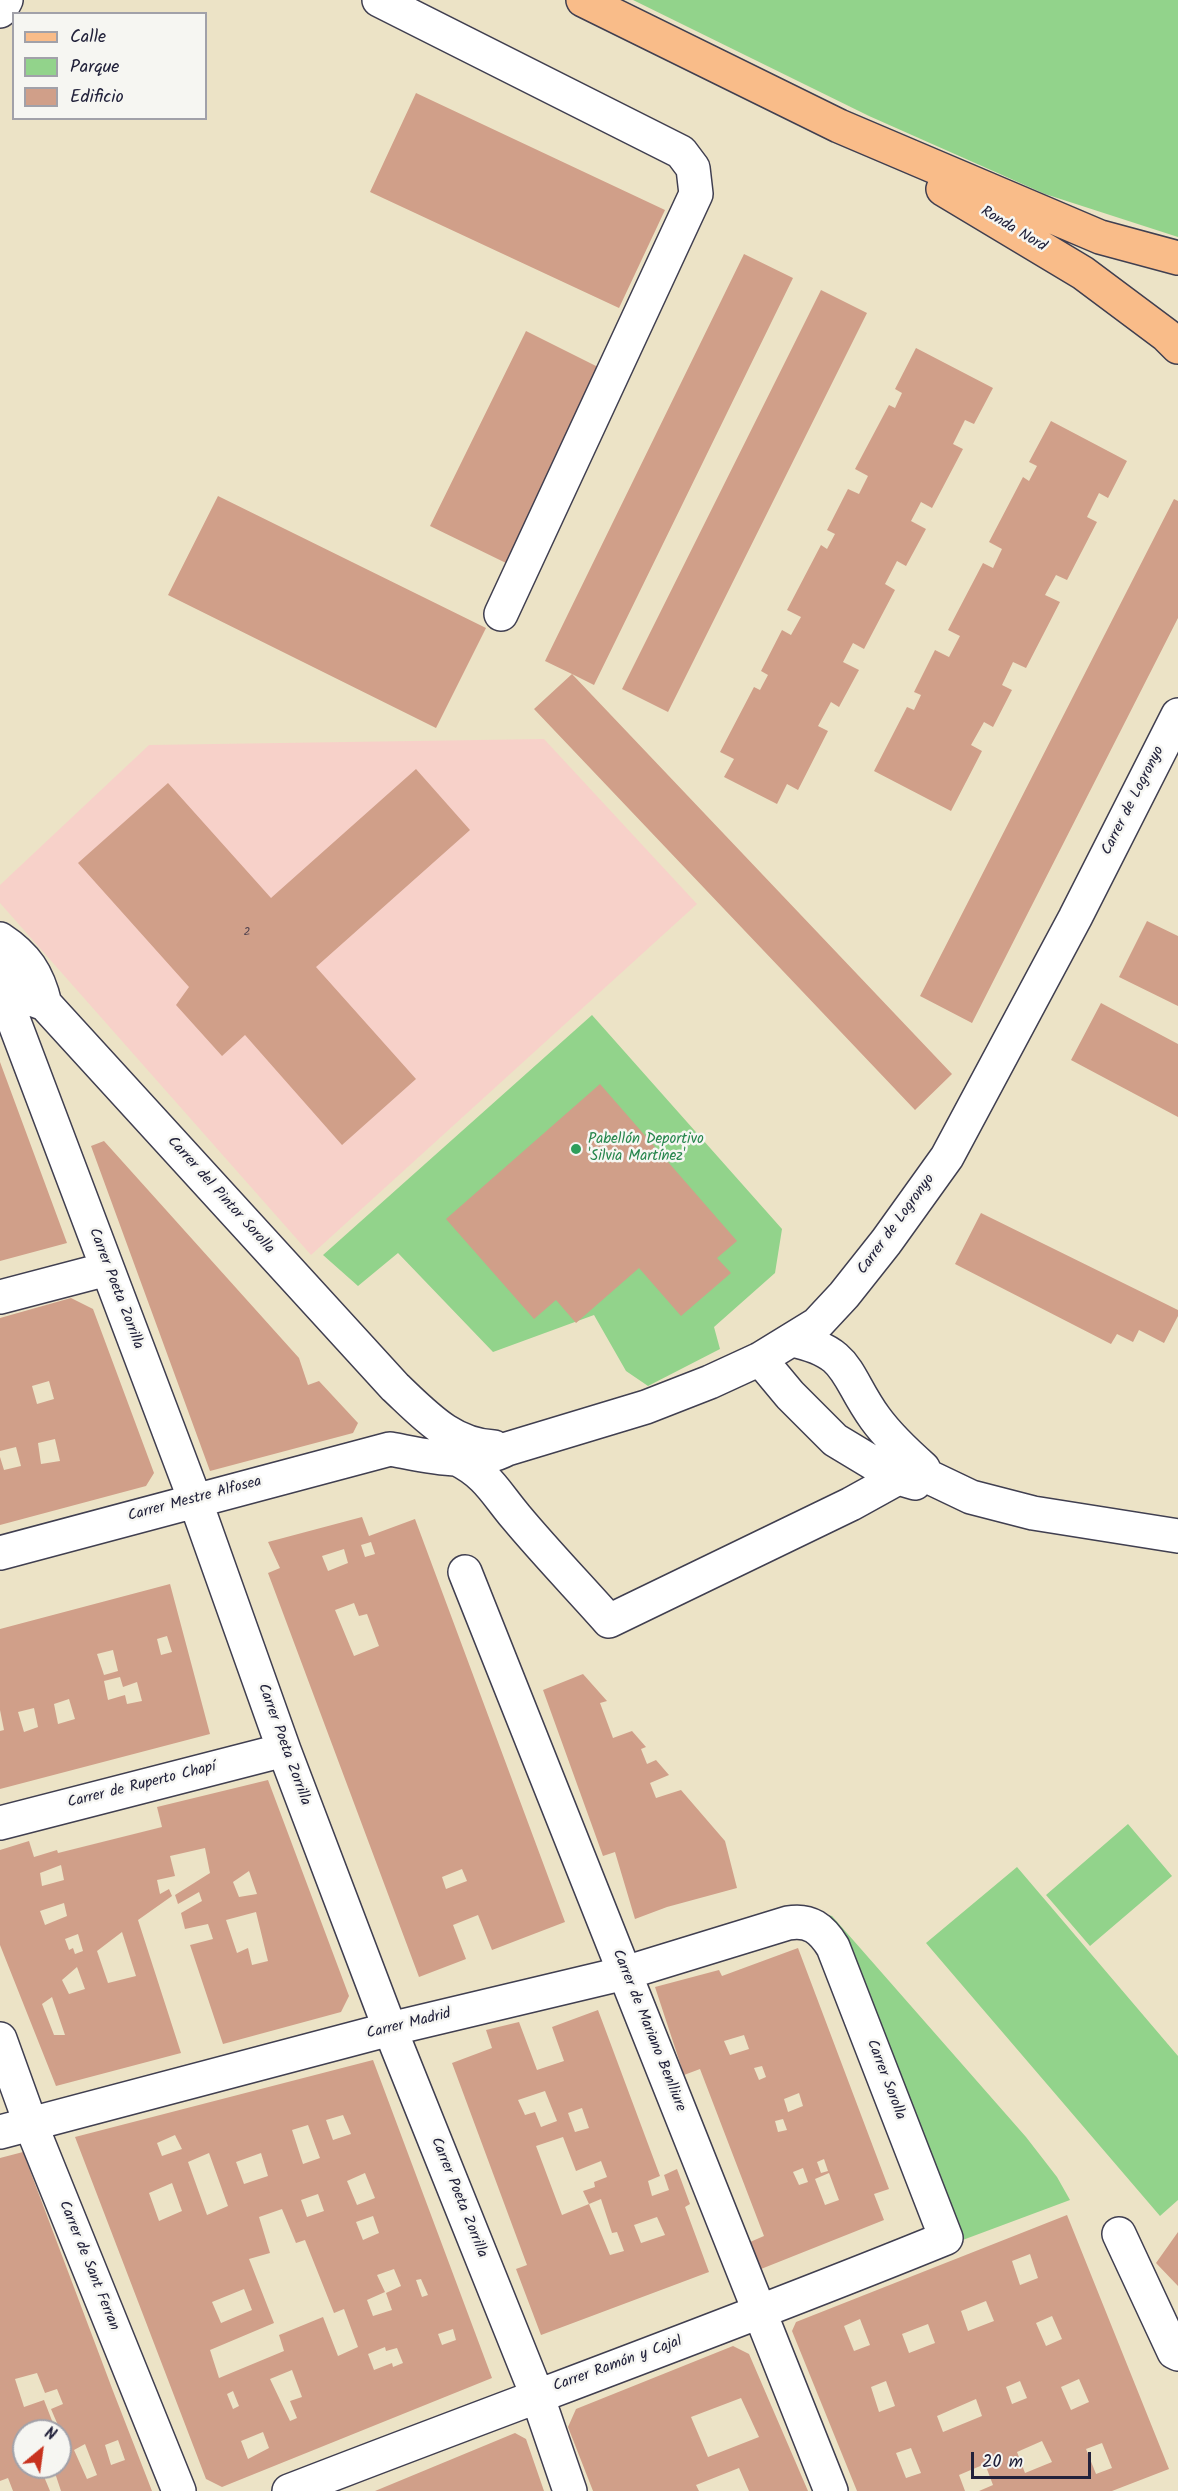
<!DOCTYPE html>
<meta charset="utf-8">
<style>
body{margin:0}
#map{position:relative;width:1178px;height:2491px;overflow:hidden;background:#ece3c6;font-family:Kalam,sans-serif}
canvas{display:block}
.legend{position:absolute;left:12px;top:12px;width:195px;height:108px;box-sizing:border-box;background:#f6f6f2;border:2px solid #a1a1a9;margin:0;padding:8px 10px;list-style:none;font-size:18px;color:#22223b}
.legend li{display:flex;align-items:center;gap:12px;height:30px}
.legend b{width:30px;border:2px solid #a1a1a9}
.north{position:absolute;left:12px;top:2419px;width:60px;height:60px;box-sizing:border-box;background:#f6f6f2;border:2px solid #a1a1a9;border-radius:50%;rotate:29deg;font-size:16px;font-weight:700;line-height:24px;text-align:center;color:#22223b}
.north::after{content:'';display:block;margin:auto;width:21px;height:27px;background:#c8321e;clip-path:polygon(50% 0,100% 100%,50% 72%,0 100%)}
.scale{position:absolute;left:971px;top:2452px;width:120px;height:27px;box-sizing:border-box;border:3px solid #22223b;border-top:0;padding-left:8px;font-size:18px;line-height:21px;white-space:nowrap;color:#22223b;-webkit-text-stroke:4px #f6f6f2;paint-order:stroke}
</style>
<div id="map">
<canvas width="1178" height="2491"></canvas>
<ul class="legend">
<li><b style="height:8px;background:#f9bc89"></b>Calle</li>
<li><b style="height:16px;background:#92d38b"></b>Parque</li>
<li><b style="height:16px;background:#d09f89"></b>Edificio</li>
</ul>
<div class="north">N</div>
<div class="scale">20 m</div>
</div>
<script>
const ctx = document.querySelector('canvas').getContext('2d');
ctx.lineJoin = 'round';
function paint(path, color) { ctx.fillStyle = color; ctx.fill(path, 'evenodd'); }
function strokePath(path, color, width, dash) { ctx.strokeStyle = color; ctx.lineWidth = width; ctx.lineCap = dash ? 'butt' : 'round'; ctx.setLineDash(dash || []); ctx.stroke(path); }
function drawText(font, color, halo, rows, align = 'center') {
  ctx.font = font + ' Kalam,sans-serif'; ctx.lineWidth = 5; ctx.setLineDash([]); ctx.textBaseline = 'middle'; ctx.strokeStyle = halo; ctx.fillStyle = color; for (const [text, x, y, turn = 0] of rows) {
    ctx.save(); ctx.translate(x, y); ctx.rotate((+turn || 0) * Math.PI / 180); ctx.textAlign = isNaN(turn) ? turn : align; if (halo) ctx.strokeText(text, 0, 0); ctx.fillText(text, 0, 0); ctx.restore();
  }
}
const built = new Path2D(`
 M544 739 697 904 311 1255 0 903V885L149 745Z`);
const green = new Path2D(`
 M633 0H1178V237L1045 194 869 116Z
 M592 1015 782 1229 775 1273 714 1327 720 1349 648 1386 626 1371 594 1315 493 1352 398 1253 358 1286 323 1255Z
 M1128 1824 1172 1876 1090 1946 1046 1895Z
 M1017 1867 1178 2056V2200L1160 2216 926 1943Z
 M824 1914 832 1916 1026 2137 1057 2177 1070 2200 960 2241Z`);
const building = new Path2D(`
 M416 93 665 210 619 308 370 192Z
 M744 254 793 278 594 685 572 674 952 1074 915 1110 534 709 572 674 545 661Z
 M821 290 867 313 668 712 622 689Z
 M526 331 602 369 506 563 430 526Z
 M916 348 993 388 974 424 965 420 953 444 963 449 932 508 921 502 911 521 926 529 906 566 897 561 885 584 895 590 864 649 853 643 843 662 859 670 839 707 831 702 818 726 828 731 798 790 787 784 777 804 724 777 734 759 720 752 754 687 760 690 768 675 761 671 782 630 791 635 801 617 787 610 821 545 827 549 835 534 827 530 848 489 859 494 868 476 855 469 889 405 895 408 902 393 895 389Z
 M1051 421 1127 461 1108 498 1099 493 1087 517 1097 522 1067 580 1056 575 1045 595 1060 602 1026 668 1013 662 1002 685 1012 690 993 727 984 722 971 745 982 751 951 811 874 771 907 707 914 710 921 695 914 692 935 650 949 657 960 636 948 630 983 563 993 568 1002 549 989 542 1023 477 1029 481 1037 466 1029 462Z
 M218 496 486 628 436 728 168 595Z
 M1174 499 1178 501V618L972 1023 920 996Z
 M416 769 470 830 316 967 416 1079 342 1145 245 1035 222 1056 176 1005 189 987 78 863 168 783 271 898Z
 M1147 921 1178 936V1006L1119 977Z
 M1101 1003 1178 1044V1117L1071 1060Z
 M0 1062 67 1243 0 1261Z
 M600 1084 737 1241 717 1258 731 1273 681 1316 639 1268 576 1323 556 1300 534 1319 446 1219Z
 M104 1141 299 1358 308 1385 319 1381 358 1423 353 1433 210 1471 91 1146Z
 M981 1213 1178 1310V1316L1164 1343 1139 1330 1133 1342 1117 1334 1111 1344 955 1264Z
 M71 1298 93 1309 154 1473 146 1486 0 1525V1457L4 1470 21 1466 16 1447 0 1451V1318ZM49 1381 54 1399 37 1404 32 1386ZM55 1439 60 1461 41 1464 38 1443Z
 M362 1517 369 1536 415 1519 565 1922 492 1950 478 1915 453 1925 466 1959 419 1977 268 1573 280 1568 268 1542ZM371 1542 375 1554 365 1557 361 1545ZM344 1549 348 1563 328 1571 322 1556ZM354 1603 359 1616 367 1614 379 1646 354 1656 335 1610ZM462 1869 467 1881 446 1889 442 1877Z
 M170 1584 210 1734 0 1789V1731L4 1730 0 1710V1629ZM167 1636 172 1652 161 1655 157 1639ZM113 1650 118 1671 104 1675 97 1654ZM120 1677 123 1687 137 1682 142 1701 127 1704 125 1695 108 1700 104 1681ZM69 1699 75 1719 58 1724 54 1704ZM34 1708 38 1727 24 1732 18 1712Z
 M583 1674 607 1701 600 1703 613 1738 632 1731 646 1747 641 1749 647 1764 656 1760 669 1775 650 1783 656 1798 681 1790 725 1841 737 1888 667 1907 635 1919 615 1852 603 1856 543 1690Z
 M268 1780 349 1996 341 2012 223 2044 190 1945 213 1939 208 1924 185 1929 181 1913 202 1901 199 1892 178 1904 175 1895 210 1873 205 1848 170 1856 175 1876 157 1880 160 1894 169 1889 172 1896 138 1920 181 2053 56 2086 0 1945V1850L29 1841 34 1857 57 1850 58 1853 162 1827 157 1807ZM61 1865 64 1880 42 1886 40 1873ZM249 1871 257 1894 239 1897 233 1882ZM64 1903 67 1916 45 1925 40 1911ZM256 1912 268 1961 252 1965 248 1948 237 1953 226 1920ZM122 1932 136 1976 108 1983 97 1951ZM78 1934 83 1951 75 1954 73 1948 69 1950 65 1939ZM77 1967 85 1989 69 1994 62 1980ZM52 1997 65 2035H54L42 2004Z
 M798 1948 889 2189 874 2194 884 2220 761 2269 750 2242 764 2236 700 2069 684 2075 655 1987 719 1970 722 1976ZM744 2035 749 2049 730 2055 724 2041ZM762 2066 766 2077 759 2080 754 2068ZM799 2093 803 2106 788 2112 784 2099ZM783 2119 787 2130 778 2132 775 2121ZM824 2159 828 2171 821 2173 817 2162ZM803 2168 808 2182 799 2185 793 2172ZM829 2173 839 2200 825 2205 815 2179Z
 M598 2010 660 2176 648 2181 652 2196 669 2190 664 2175 677 2169 690 2204 685 2207 709 2272 541 2335 516 2269 527 2265 452 2063 492 2048 486 2030 519 2022 537 2070 564 2061 552 2027ZM545 2091 557 2121 541 2127 535 2112 525 2115 518 2100ZM582 2108 589 2128 575 2132 568 2113ZM563 2137 576 2171 601 2161 607 2177 594 2182 595 2187 583 2191 589 2204 601 2199 612 2233 617 2232 624 2251 610 2255 589 2204 562 2215 536 2146ZM657 2217 665 2235 641 2243 634 2225Z
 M373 2060 492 2378 222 2487 206 2479 75 2137ZM343 2115 351 2134 333 2140 326 2120ZM308 2125 320 2158 303 2164 292 2130ZM175 2135 182 2149 162 2156 157 2143ZM209 2153 228 2206 207 2215 188 2162ZM261 2153 268 2176 244 2184 236 2162ZM365 2173 375 2198 357 2205 347 2181ZM172 2183 182 2211 159 2221 149 2193ZM318 2194 324 2211 307 2217 301 2200ZM282 2209 296 2243 305 2240 334 2313 344 2309 358 2347 338 2356 323 2317 279 2335 284 2351 219 2378 210 2350 274 2323 249 2259 270 2253 259 2217ZM373 2216 379 2233 363 2240 356 2222ZM394 2269 401 2286 386 2293 392 2310 373 2316 367 2300 385 2292 377 2275ZM421 2279 428 2295 422 2297 416 2280ZM244 2289 252 2310 221 2323 212 2302ZM453 2329 456 2340 442 2345 438 2334ZM385 2347 386 2351 397 2348 403 2363 393 2367 392 2363 374 2370 368 2354ZM292 2370 302 2397 290 2401 297 2418 290 2421 270 2379ZM233 2391 239 2406 233 2409 227 2394ZM263 2432 269 2448 248 2459 241 2441Z
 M23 2152 113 2391 152 2491H61L53 2467H60V2441L62 2446 66 2444 51 2409 63 2404 57 2389 45 2393 37 2373 15 2379 24 2407 44 2400 56 2431H24V2467H40L50 2491H13L8 2478 0 2481V2158ZM118 2440 125 2460 111 2465 105 2445ZM85 2444 97 2475 87 2479 74 2450Z
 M1067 2215 1169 2469 1112 2491H979L993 2485 985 2464 959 2475 965 2491H857L792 2331 796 2322ZM1030 2254 1038 2278 1020 2285 1012 2261ZM986 2301 994 2321 968 2331 961 2311ZM1052 2316 1062 2339 1046 2346 1036 2323ZM860 2319 870 2345 854 2351 844 2326ZM928 2324 935 2343 909 2353 902 2334ZM1079 2379 1089 2402 1071 2410 1061 2387ZM886 2381 895 2406 879 2412 871 2387ZM1020 2381 1027 2398 1012 2404 1006 2387ZM976 2399 982 2416 943 2432 937 2416ZM1042 2441 1052 2462 1025 2473 1017 2452ZM1102 2443 1112 2468 1096 2474 1086 2449ZM911 2448 921 2473 906 2478 896 2453Z
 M1178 2232V2286L1156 2263Z
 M733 2346 749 2354 808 2491H749L739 2468 696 2485 699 2491H593L568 2427 576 2409ZM741 2398 759 2437 708 2457 691 2417Z
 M515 2433 526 2439 544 2491H375Z`);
const minor = new Path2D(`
 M379 0 681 152 693 168 696 194 501 614
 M0 11 6 0
 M0 939C26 956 38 974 45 1004
 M0 969 4 995 195 1500 284 1750 390 2029 537 2395 570 2491
 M0 996 26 997 45 1004 395 1387C425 1415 451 1445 494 1447
 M0 1297 107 1269
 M792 1340C851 1352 844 1375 875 1418 888 1436 906 1453 923 1468L927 1476 971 1497 1033 1513 1178 1536
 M760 1359 790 1395 835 1440 898 1478 915 1483
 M457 1459C487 1474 495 1492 516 1517 546 1553 578 1586 609 1621L851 1504 898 1478
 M0 1553 390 1449C428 1456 471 1468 507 1449L646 1407 710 1382 760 1359 817 1324 844 1295 886 1242 947 1157 1075 918 1178 715
 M465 1572 831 2491
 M0 1823 284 1750
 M0 2039 31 2125 179 2491
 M0 2132 390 2029 625 1973 788 1923C810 1919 822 1929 833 1947L946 2238C728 2327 508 2406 289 2491
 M1119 2234 1174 2352 1178 2354`);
const major = new Path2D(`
 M583 0 839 126 1100 237 1178 258
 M943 189 1083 273 1166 335 1178 347`);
const markers = [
 [576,1149,6,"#2e9e5b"]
];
const numberNames = [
 ["2",247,933]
];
const streetNames = [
 ["Ronda Nord",1013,230,31],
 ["Carrer de Logronyo",1134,801,-63],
 ["Carrer del Pintor Sorolla",220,1196,48],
 ["Carrer de Logronyo",897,1225,-54],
 ["Carrer Poeta Zorrilla",115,1289,69],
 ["Carrer Mestre Alfosea",195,1500,-15],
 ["Carrer Poeta Zorrilla",283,1745,70],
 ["Carrer de Ruperto Chapí",142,1786,-14],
 ["Carrer Madrid",409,2025,-14],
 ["Carrer de Mariano Benlliure",648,2031,68],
 ["Carrer Sorolla",885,2080,69],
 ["Carrer Poeta Zorrilla",458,2198,68],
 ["Carrer de Sant Ferran",88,2266,68],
 ["Carrer Ramón y Cajal",618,2365,-20]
];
const leisureNames = [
 ["Pabellón Deportivo",588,1140],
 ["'Silvia Martínez'",588,1157]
];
paint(built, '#f7d1c9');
paint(green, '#92d38b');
paint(building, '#d09f89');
strokePath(minor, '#403f50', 36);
strokePath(major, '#403f50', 36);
strokePath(minor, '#fff', 33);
strokePath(major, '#f9bc89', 33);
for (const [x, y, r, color] of markers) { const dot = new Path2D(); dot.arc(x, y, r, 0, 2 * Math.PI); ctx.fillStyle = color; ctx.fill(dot); strokePath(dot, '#f6f6f2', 2); }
drawText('12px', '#4e414e', null, numberNames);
drawText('15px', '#22223b', '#f6f6f2', streetNames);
drawText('15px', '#27864d', '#f6f6f2', leisureNames, 'left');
</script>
